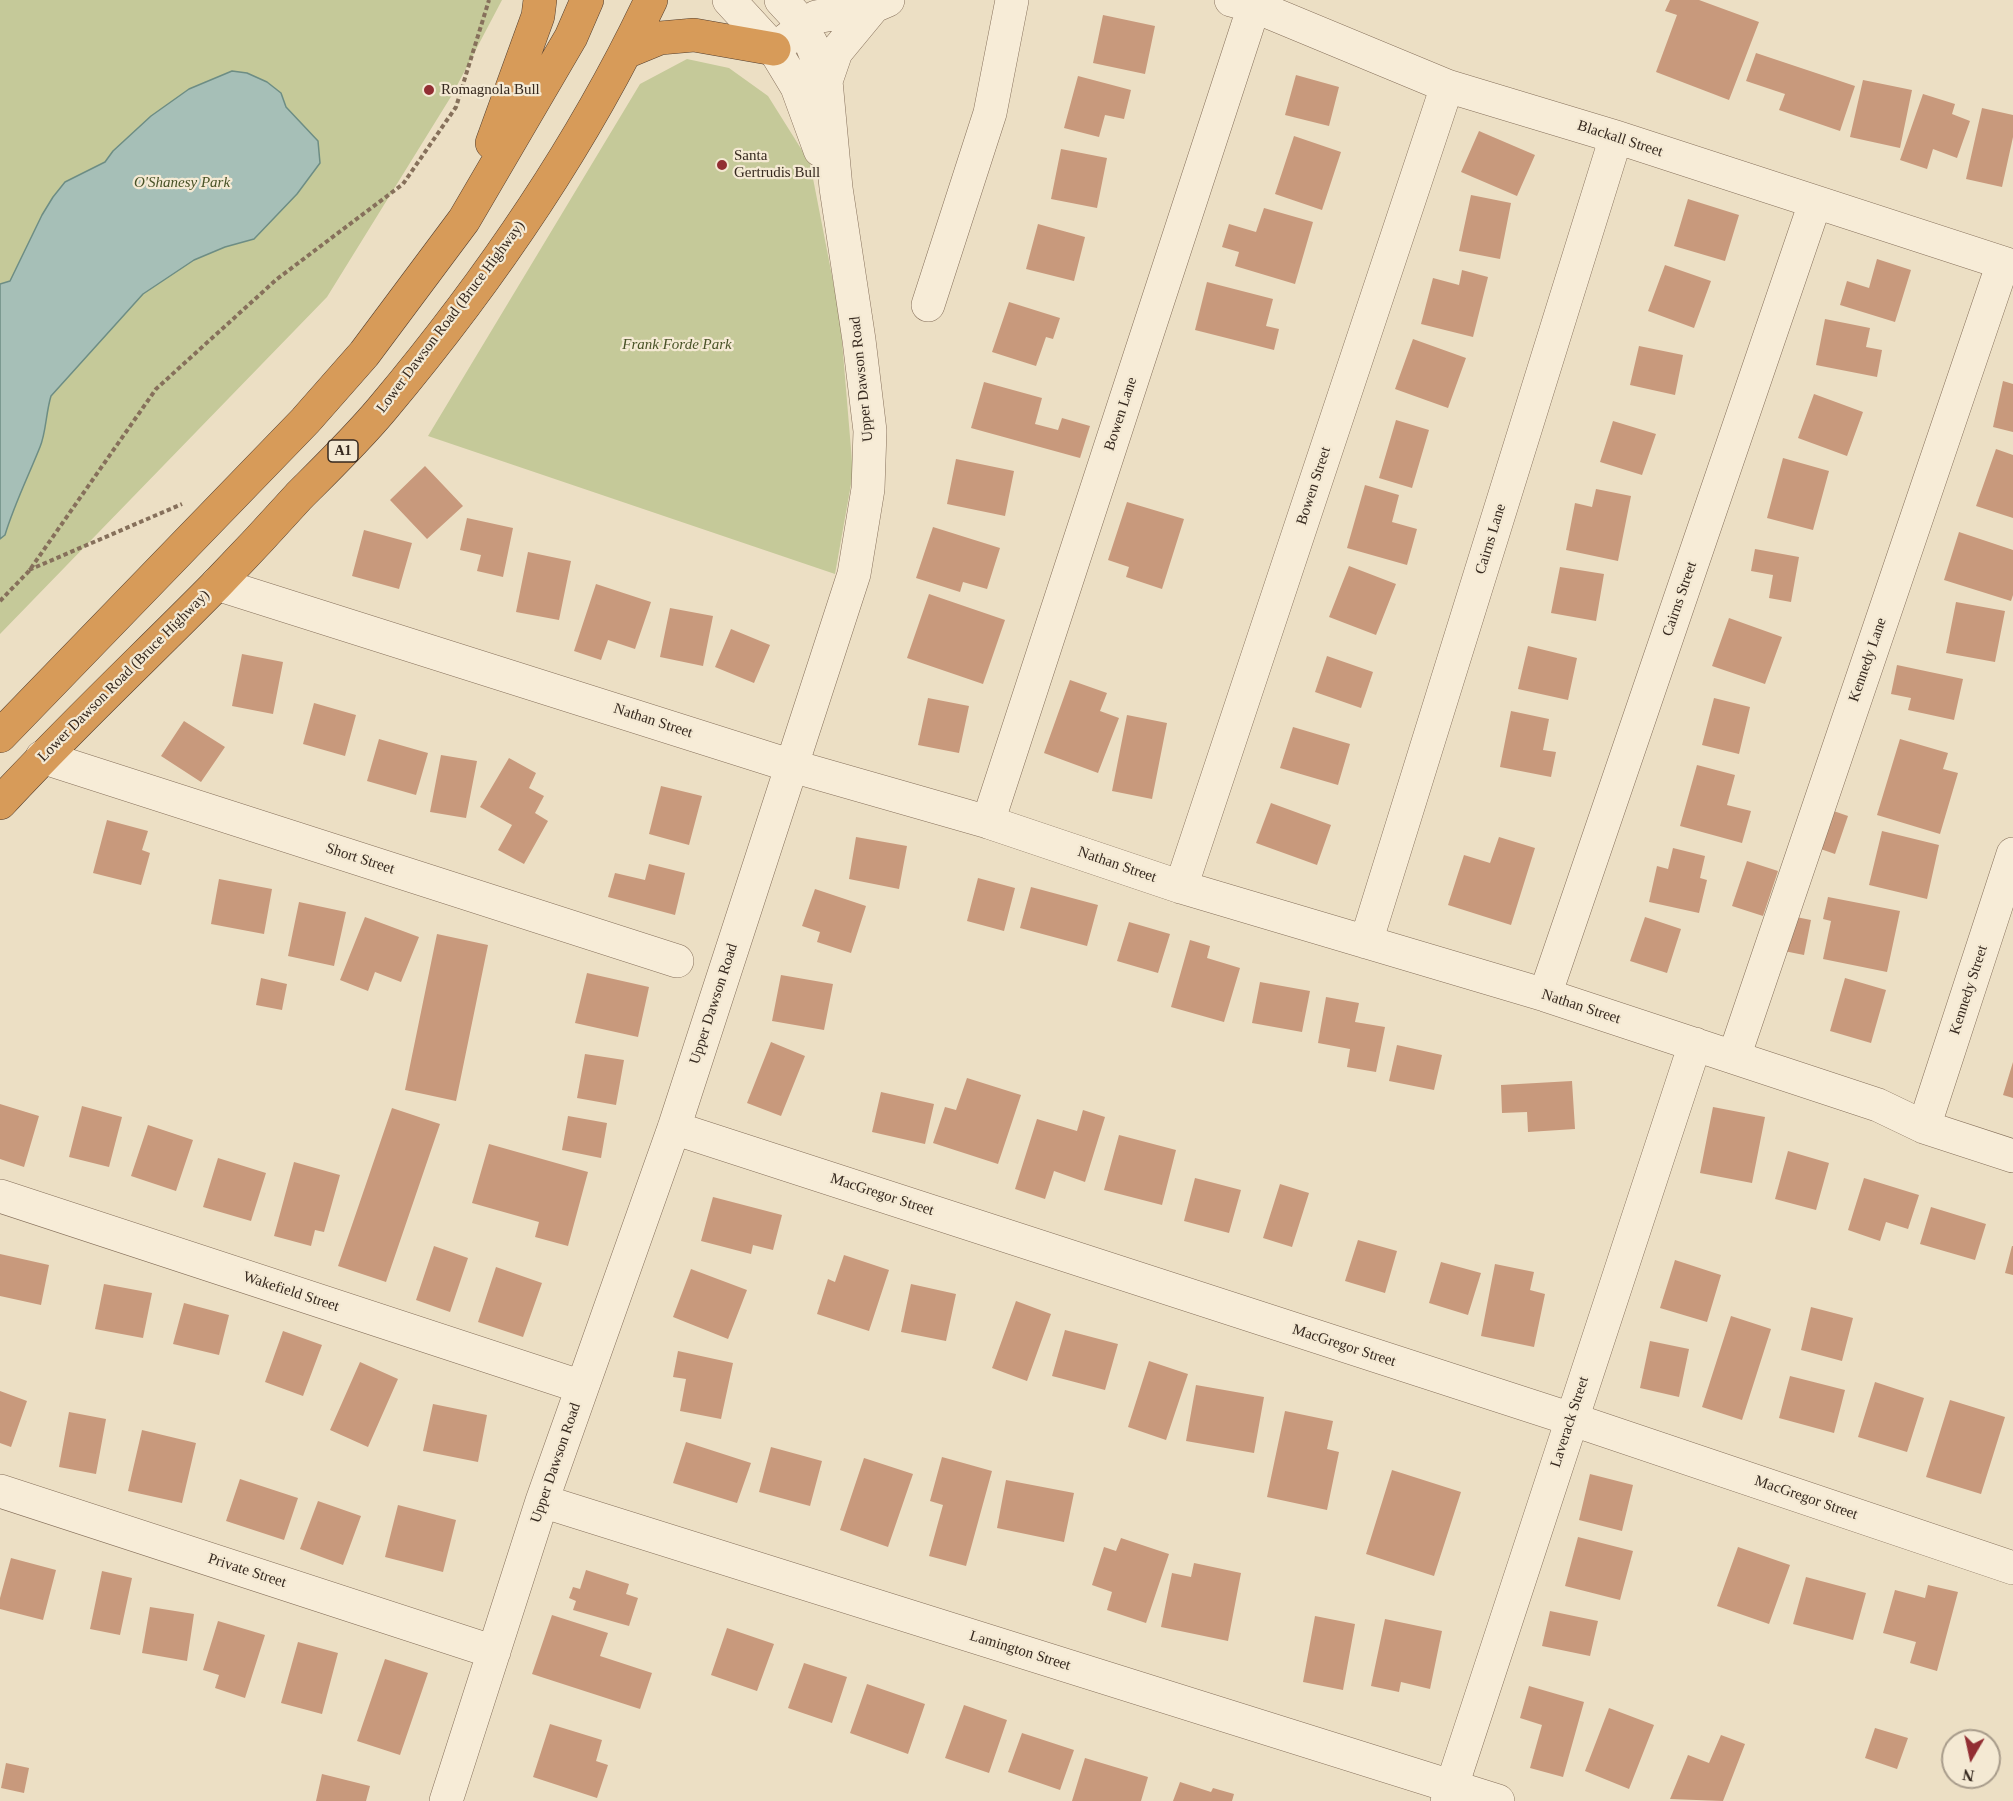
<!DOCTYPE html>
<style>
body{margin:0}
#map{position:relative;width:2013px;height:1801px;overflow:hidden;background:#ecdfc4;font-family:"Times New Roman",serif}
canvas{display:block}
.north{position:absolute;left:1941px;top:1729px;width:60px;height:60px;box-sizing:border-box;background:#f4e9d3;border:2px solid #a89c8b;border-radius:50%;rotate:189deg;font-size:16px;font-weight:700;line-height:24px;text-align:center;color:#36291f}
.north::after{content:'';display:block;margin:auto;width:21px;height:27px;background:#922e33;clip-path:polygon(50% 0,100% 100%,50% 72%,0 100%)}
</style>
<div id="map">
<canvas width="2013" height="1801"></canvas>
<div class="north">N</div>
</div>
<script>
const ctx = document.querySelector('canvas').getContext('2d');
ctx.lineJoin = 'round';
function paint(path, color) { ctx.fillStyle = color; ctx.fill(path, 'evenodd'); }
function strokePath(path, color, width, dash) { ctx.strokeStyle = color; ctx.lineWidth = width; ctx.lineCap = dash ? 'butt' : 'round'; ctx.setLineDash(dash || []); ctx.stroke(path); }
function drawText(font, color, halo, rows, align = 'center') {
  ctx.font = font + ' "Times New Roman",serif'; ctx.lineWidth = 4.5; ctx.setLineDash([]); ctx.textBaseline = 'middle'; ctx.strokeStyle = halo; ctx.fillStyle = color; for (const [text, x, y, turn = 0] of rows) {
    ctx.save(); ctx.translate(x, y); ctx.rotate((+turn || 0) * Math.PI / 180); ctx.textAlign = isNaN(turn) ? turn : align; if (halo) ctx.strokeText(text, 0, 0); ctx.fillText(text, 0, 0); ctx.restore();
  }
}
const green = new Path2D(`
 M0 0H502L452 95 327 297 0 634Z
 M687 59 729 68 768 96 810 163 840 317 853 473 835 574 428 436 640 84Z`);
const water = new Path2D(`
 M232 71 247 73 267 82 281 93 286 107 318 141 320 163 297 194 254 239 225 247 194 260 143 294 51 396C46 412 46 433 40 447 28 477 14 505 5 535L0 539V284L10 281 42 215 53 197 65 182 105 162 113 151 151 116 189 89Z`);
const building = new Path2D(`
 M1670 0H1699L1759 22 1729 100 1656 72 1677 15 1665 11Z
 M1103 15 1155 26 1145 74 1093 63Z
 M1756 53 1855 86 1840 131 1779 110 1785 94 1746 81Z
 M1296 75 1339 87 1329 126 1285 115Z
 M1078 76 1131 90 1124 119 1105 115 1099 137 1064 128Z
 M1863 80 1912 90 1900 148 1850 137Z
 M1923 94 1955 104 1952 114 1970 121 1957 158 1933 149 1927 169 1900 160Z
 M1982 108 2013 115V137L2002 187 1966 179Z
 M1479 131 1535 155 1517 196 1461 172Z
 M1294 136 1341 152 1322 210 1275 194Z
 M1061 149 1107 158 1097 208 1051 199Z
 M1471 195 1511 203 1500 259 1459 251Z
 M1688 199 1739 215 1725 261 1674 246Z
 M1264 208 1313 222 1295 284 1235 266 1239 252 1222 247 1229 224 1256 232Z
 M1038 224 1085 237 1074 281 1026 269Z
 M1877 259 1911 270 1895 322 1840 305 1847 281 1869 288Z
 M1665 265 1711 281 1694 328 1648 311Z
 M1462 270 1488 277 1473 337 1421 324 1433 278 1459 285Z
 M1207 282 1273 299 1266 326 1279 329 1274 350 1195 330Z
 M1009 302 1060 318 1053 339 1046 337 1036 366 992 352Z
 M1825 319 1870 328 1866 347 1882 350 1877 377 1816 365Z
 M1413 339 1466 358 1448 408 1395 389Z
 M1639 346 1683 355 1675 395 1630 385Z
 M2003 381 2013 384V432L1993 427Z
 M984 382 1042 398 1035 424 1058 430 1062 418 1090 426 1080 458 971 428Z
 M1814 394 1863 412 1847 456 1798 438Z
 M1396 420 1429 430 1412 488 1379 478Z
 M1613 421 1656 434 1642 475 1600 462Z
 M1996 449 2013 455V518L1976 506Z
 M1783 458 1829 471 1813 530 1767 518Z
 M956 459 1014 471 1005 516 947 504Z
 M425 466 463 506 427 539 390 500Z
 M1365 485 1399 495 1392 522 1417 529 1407 565 1347 548Z
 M1596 489 1631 496 1618 561 1566 550 1575 503 1592 507Z
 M1127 502 1184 519 1162 589 1126 577 1129 567 1108 560Z
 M467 518 513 528 503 577 477 571 481 555 460 550Z
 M933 527 1000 548 987 589 963 582 960 592 916 578Z
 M364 530 412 543 399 589 352 576Z
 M1959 532 2013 550V595L2011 601 1944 580Z
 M1755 549 1799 557 1791 602 1769 598 1773 575 1751 571Z
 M528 552 571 561 559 620 516 612Z
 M1349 566 1396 584 1376 635 1329 617Z
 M1560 567 1604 574 1596 621 1551 613Z
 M596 584 651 602 635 649 608 640 601 660 574 651Z
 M929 594 1005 620 983 684 907 658Z
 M1956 602 2005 611 1995 662 1946 653Z
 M670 608 713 616 703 666 660 657Z
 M1729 618 1782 637 1765 684 1712 666Z
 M731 629 770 645 754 683 715 667Z
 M1528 646 1577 658 1568 700 1518 689Z
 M242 654 283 662 273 714 232 706Z
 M1327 656 1373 672 1361 708 1315 692Z
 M1897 665 1963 679 1954 720 1908 710 1911 698 1891 694Z
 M1070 680 1107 693 1100 711 1119 718 1098 773 1044 753Z
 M928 698 969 706 959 753 918 745Z
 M1714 698 1750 707 1739 754 1702 745Z
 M314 703 356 715 345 756 303 744Z
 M1511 711 1549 719 1543 750 1556 752 1551 777 1500 767Z
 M1127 715 1167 723 1152 799 1112 791Z
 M184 721 225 747 201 782 161 756Z
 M1293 727 1350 744 1338 785 1280 768Z
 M379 739 428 753 416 795 367 781Z
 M1900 739 1948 753 1943 769 1958 773 1940 834 1877 815Z
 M441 755 477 761 466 818 430 812Z
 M509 758 536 773 529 788 544 796 535 813 548 821 524 864 498 850 512 825 480 807Z
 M1697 765 1735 775 1727 805 1751 811 1742 843 1680 826Z
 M661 786 702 796 689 845 649 834Z
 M1271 803 1331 825 1317 865 1256 843Z
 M1825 808 1848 816 1835 854 1812 846Z
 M107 820 148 831 142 850 150 853 141 885 93 873Z
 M1882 831 1939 845 1927 899 1869 885Z
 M856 837 907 846 899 889 849 879Z
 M1499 837 1535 848 1511 925 1448 905 1464 855 1490 863Z
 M1673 848 1705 856 1700 878 1707 880 1699 913 1649 902 1657 866 1668 869Z
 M1747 861 1778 871 1763 916 1732 906Z
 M649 864 685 873 675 915 608 897 615 873 645 880Z
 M978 878 1015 888 1004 931 967 921Z
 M219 879 272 889 264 934 211 924Z
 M1031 887 1098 905 1087 946 1020 928Z
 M815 889 866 906 851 953 817 942 820 932 802 926Z
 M1828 897 1900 911 1887 972 1823 959 1831 921 1823 919Z
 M299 902 346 912 334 966 288 956Z
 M1786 915 1811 920 1804 955 1779 950Z
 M365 917 419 937 401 982 375 972 368 991 340 980Z
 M1645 917 1681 929 1667 973 1630 961Z
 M1129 922 1170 934 1158 973 1117 961Z
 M437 934 488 945 456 1101 405 1090Z
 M1190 940 1210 946 1207 958 1240 968 1224 1022 1171 1007Z
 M587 973 649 987 638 1037 575 1023Z
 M781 975 833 984 824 1030 772 1021Z
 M261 978 287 984 282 1010 256 1005Z
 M1845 978 1886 990 1871 1043 1830 1031Z
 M1260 982 1310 991 1302 1032 1252 1023Z
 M1326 997 1359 1003 1355 1022 1385 1027 1376 1072 1347 1067 1350 1049 1318 1043Z
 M771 1042 805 1056 781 1116 747 1103Z
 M1397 1045 1442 1055 1434 1090 1389 1081Z
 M585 1054 624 1060 616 1105 577 1098Z
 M2013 1062V1098L2003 1095Z
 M967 1078 1021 1095 998 1164 933 1143 945 1107 956 1110Z
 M1572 1081 1575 1129 1528 1132 1527 1112 1502 1113 1501 1085Z
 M881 1092 934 1104 925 1144 872 1132Z
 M0 1104 39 1116 24 1167 0 1159Z
 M82 1106 122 1117 109 1167 69 1157Z
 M1713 1107 1765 1117 1752 1183 1700 1173Z
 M392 1108 440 1124 386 1282 338 1266Z
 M1083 1110 1105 1117 1085 1182 1054 1171 1045 1199 1015 1189 1037 1119 1077 1131Z
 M568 1116 607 1123 601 1158 562 1150Z
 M148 1125 193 1140 176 1191 131 1176Z
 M1119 1135 1176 1150 1162 1205 1104 1190Z
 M489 1144 588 1172 568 1246 535 1237 539 1222 472 1203Z
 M1788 1151 1829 1163 1816 1210 1775 1199Z
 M218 1158 266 1173 251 1221 203 1207Z
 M294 1162 340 1175 324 1232 315 1230 311 1246 274 1236Z
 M1195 1178 1241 1190 1229 1233 1184 1221Z
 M1864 1178 1919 1195 1908 1229 1886 1222 1880 1241 1848 1230Z
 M1280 1184 1309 1193 1292 1247 1263 1238Z
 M713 1197 782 1215 773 1250 753 1245 751 1254 701 1241Z
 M1931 1207 1986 1224 1975 1260 1920 1244Z
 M1358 1240 1397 1251 1385 1293 1345 1281Z
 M434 1246 468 1258 450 1312 416 1300Z
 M2012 1246H2013V1275L2005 1273Z
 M0 1254 49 1265 41 1305 0 1296Z
 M844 1255 889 1270 869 1331 817 1314 828 1279 835 1282Z
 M1675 1260 1721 1275 1707 1322 1660 1308Z
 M1441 1262 1481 1273 1468 1315 1429 1303Z
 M1495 1264 1534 1272 1530 1290 1545 1294 1534 1347 1481 1336Z
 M496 1267 542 1283 523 1337 478 1322Z
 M691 1269 747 1290 728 1339 673 1317Z
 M104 1284 152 1293 143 1338 95 1329Z
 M911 1284 956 1294 946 1341 901 1332Z
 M1016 1301 1051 1314 1027 1381 992 1368Z
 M184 1303 229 1315 219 1355 173 1344Z
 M1811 1307 1853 1318 1842 1361 1801 1350Z
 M1731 1316 1771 1329 1742 1420 1702 1407Z
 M1065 1330 1118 1344 1105 1390 1052 1376Z
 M283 1331 322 1345 303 1396 265 1382Z
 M1650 1341 1689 1349 1679 1397 1640 1388Z
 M678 1351 733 1363 721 1419 680 1411 686 1379 673 1377Z
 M1149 1361 1188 1374 1166 1440 1128 1427Z
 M360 1362 398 1379 368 1447 330 1430Z
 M1790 1376 1845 1390 1834 1433 1779 1418Z
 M1875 1382 1924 1398 1907 1452 1858 1437Z
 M1196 1385 1264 1397 1254 1453 1186 1441Z
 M0 1391 27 1401 11 1447 0 1443Z
 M1950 1400 2005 1417 1981 1494 1926 1477Z
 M433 1404 487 1415 478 1462 423 1451Z
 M1285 1411 1333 1421 1327 1449 1339 1452 1327 1510 1267 1497Z
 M69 1412 106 1419 96 1474 59 1467Z
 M142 1430 196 1443 182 1503 128 1491Z
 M686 1442 751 1463 737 1503 673 1483Z
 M771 1447 822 1461 810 1506 759 1492Z
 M942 1457 992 1471 966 1566 929 1556 943 1505 930 1501Z
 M864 1458 913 1474 888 1547 840 1530Z
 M1392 1470 1461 1492 1434 1576 1366 1554Z
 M1590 1474 1633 1485 1622 1531 1579 1520Z
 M240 1479 298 1498 284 1540 226 1521Z
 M1006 1480 1074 1493 1064 1542 997 1528Z
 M318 1501 361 1516 343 1565 300 1549Z
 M398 1505 456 1520 443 1572 385 1557Z
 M1578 1537 1633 1551 1620 1600 1565 1586Z
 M1121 1538 1169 1554 1146 1623 1107 1610 1112 1592 1092 1585 1104 1547 1116 1551Z
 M1738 1547 1790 1565 1769 1624 1717 1606Z
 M11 1558 56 1570 43 1620 0 1609V1598Z
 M1194 1563 1241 1573 1228 1641 1161 1627 1172 1573 1191 1577Z
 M586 1570 629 1584 626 1594 638 1598 629 1626 573 1610 576 1601 569 1598 573 1587 580 1589Z
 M102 1571 132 1578 120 1635 90 1629Z
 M1806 1577 1866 1593 1853 1640 1793 1624Z
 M1928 1585 1958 1592 1937 1671 1910 1663 1916 1642 1883 1633 1895 1590 1925 1598Z
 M150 1607 194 1614 187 1661 142 1653Z
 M1550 1611 1598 1621 1590 1656 1542 1646Z
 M552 1615 608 1633 600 1656 652 1673 640 1709 532 1674Z
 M1315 1616 1355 1624 1343 1690 1303 1682Z
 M1385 1619 1442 1631 1430 1689 1401 1682 1399 1692 1371 1686Z
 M218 1621 265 1635 245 1698 215 1688 219 1675 203 1670Z
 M727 1628 774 1644 757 1691 711 1675Z
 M298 1642 338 1653 322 1714 281 1703Z
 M385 1659 428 1673 400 1755 357 1741Z
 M804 1663 847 1677 832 1723 788 1708Z
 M867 1684 925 1704 908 1754 850 1733Z
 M1529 1686 1584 1702 1563 1777 1530 1768 1542 1725 1520 1718Z
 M964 1705 1007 1720 989 1773 945 1758Z
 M1609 1708 1654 1725 1629 1789 1585 1771Z
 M550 1724 602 1740 596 1761 608 1765 597 1798 533 1777Z
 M1875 1728 1908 1738 1897 1769 1865 1758Z
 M1022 1733 1074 1750 1060 1790 1008 1772Z
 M1721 1735 1745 1744 1723 1801 1670 1799 1688 1755 1709 1763Z
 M1085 1758 1148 1777 1141 1801H1072Z
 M6 1763 29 1768 24 1793 1 1788Z
 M322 1774 370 1786 366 1801H316Z
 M1180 1782 1211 1792 1213 1788 1234 1794 1232 1801H1173Z`);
const path = new Path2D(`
 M29 570 182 504
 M0 601 29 571 156 389 277 279 403 184 456 107 489 0`);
const minor = new Path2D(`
 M729 0 774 49 797 87 820 150
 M1231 0 1254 6 1447 86 1616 137 2013 266
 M786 40 816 17 874 6 888 0
 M826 81 836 52 874 6
 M928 305 990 113 1012 0
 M217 584 792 766 988 822 1181 887 1545 995 1878 1105 1924 1127 2013 1156
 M42 757 677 961
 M988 822 1254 6
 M1181 887 1447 86
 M1366 942 1616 137
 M1545 995 1815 203
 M1734 1057 2003 263
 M1924 1127 2013 854
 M674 1128 1571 1419 2013 1568
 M0 1196 582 1387
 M0 1491 494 1652
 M542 1501 1498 1801
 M446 1801 542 1501 674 1128 854 574 868 489 870 431 859 340 836 188 826 81 811 43 793 13 781 0
 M1447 1801 1695 1044`);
const highway = new Path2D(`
 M626 52 660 38 694 35 774 49
 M492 143 538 16 540 0
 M0 736 305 421 364 354 464 220 571 37 587 0
 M0 803C70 727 145 657 217 584 245 555 272 526 299 496 327 468 356 440 382 409 487 284 581 148 651 0`);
const markers = [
 [429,90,6,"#922e33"],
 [722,165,6,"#922e33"]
];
const shields = [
 [343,451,30]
];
const shieldNames = [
 ["A1",343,451]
];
const poiNames = [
 ["Romagnola Bull",441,90],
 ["Santa",734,156],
 ["Gertrudis Bull",734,173]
];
const streetNames = [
 ["Blackall Street",1620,139,18],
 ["Lower Dawson Road (Bruce Highway)",451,317,-53],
 ["Upper Dawson Road",862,379,-96],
 ["Bowen Lane",1121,414,-72],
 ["Bowen Street",1314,486,-72],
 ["Cairns Lane",1491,539,-73],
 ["Cairns Street",1680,599,-71],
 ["Kennedy Lane",1868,660,-71],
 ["Lower Dawson Road (Bruce Highway)",124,676,-45],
 ["Nathan Street",653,721,18],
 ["Short Street",360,859,18],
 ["Nathan Street",1117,865,19],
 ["Kennedy Street",1969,990,-72],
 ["Upper Dawson Road",714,1004,-72],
 ["Nathan Street",1581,1007,18],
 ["MacGregor Street",882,1195,18],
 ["Wakefield Street",291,1292,18],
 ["MacGregor Street",1344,1346,18],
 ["Laverack Street",1570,1422,-72],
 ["Upper Dawson Road",556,1463,-71],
 ["MacGregor Street",1806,1498,19],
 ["Private Street",247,1571,18],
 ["Lamington Street",1020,1651,17]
];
const parkNames = [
 ["O'Shanesy Park",182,183],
 ["Frank Forde Park",677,345]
];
paint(green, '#c5c999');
paint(water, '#a6bfb7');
strokePath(water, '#6d8d84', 1.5);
paint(building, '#c8997c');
strokePath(minor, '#86705b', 34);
strokePath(highway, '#543f2f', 34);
strokePath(path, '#86705b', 4, [4.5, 3]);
strokePath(minor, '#f7ecd7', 33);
strokePath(highway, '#d79b59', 33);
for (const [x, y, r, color] of markers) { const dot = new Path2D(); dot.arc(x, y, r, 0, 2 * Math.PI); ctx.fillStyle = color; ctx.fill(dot); strokePath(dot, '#f4e9d3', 2); }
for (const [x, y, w] of shields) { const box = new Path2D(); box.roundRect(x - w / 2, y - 11, w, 22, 4.5); ctx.fillStyle = '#f4e9d3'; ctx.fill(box); strokePath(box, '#36291f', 1.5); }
drawText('bold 14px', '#36291f', null, shieldNames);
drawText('15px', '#36291f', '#f4e9d3', poiNames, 'left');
drawText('15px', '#36291f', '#f4e9d3', streetNames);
drawText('italic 15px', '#485226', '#f4e9d3', parkNames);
</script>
